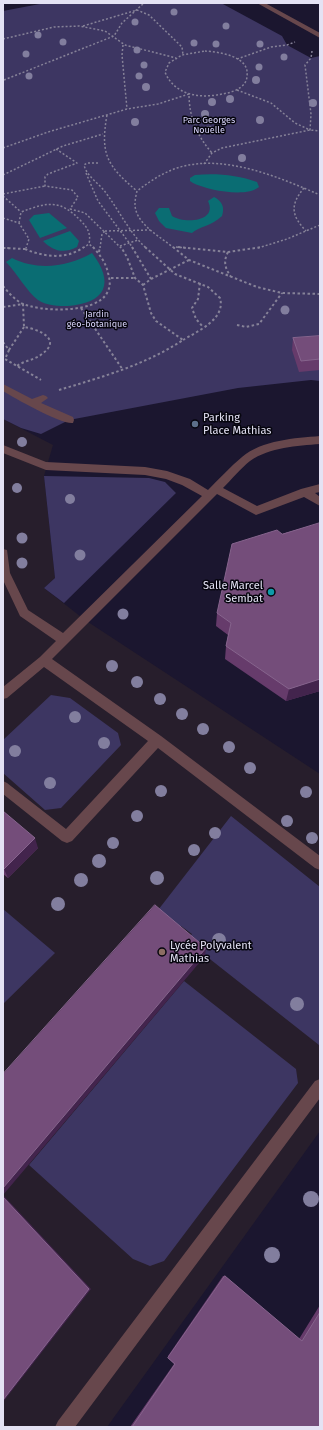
<!DOCTYPE html>
<meta charset="utf-8">
<style>
body{margin:0}
#map{position:relative;width:323px;height:1430px;overflow:hidden;background:#1b162f;font-family:"Fira Sans",sans-serif}
canvas{display:block}
.frame{position:absolute;inset:0;border:4px solid #e4e2f4;pointer-events:none}
</style>
<div id="map">
<canvas width="323" height="1430"></canvas>
<div class="frame"></div>
</div>
<script>
const ctx = document.querySelector('canvas').getContext('2d');
ctx.lineJoin = 'round';
function paint(path, color) { ctx.fillStyle = color; ctx.fill(path, 'evenodd'); }
function strokePath(path, color, width, dash) { ctx.strokeStyle = color; ctx.lineWidth = width; ctx.lineCap = dash ? 'butt' : 'round'; ctx.setLineDash(dash || []); ctx.stroke(path); }
function drawText(font, color, halo, rows, align = 'center') {
  ctx.font = font + ' "Fira Sans",sans-serif'; ctx.lineWidth = 3; ctx.setLineDash([]); ctx.textBaseline = 'middle'; ctx.strokeStyle = halo; ctx.fillStyle = color; for (const [text, x, y, turn = 0] of rows) {
    ctx.save(); ctx.translate(x, y); ctx.rotate((+turn || 0) * Math.PI / 180); ctx.textAlign = isNaN(turn) ? turn : align; if (halo) ctx.strokeText(text, 0, 0); ctx.fillText(text, 0, 0); ctx.restore();
  }
}
const education = new Path2D(`
 M3 419 53 445 44 476 55 578 44 588 85 620 320 774V1131L107 1427H3Z`);
const green = new Path2D(`
 M45 3H221L282 36 287 45 311 58 320 56V381L311 380 238 388 69 420 41 434 21 428 3 419V11Z
 M44 476 149 478 165 482 176 493 64 603 44 588 55 578Z
 M51 695 70 698 118 733 121 745 61 808 45 810 3 773V740Z
 M231 816 320 887V1044L319 1045 187 941 192 934 181 926 176 931 155 914Z
 M3 909 55 953 3 1004Z
 M184 981 296 1069 298 1083 164 1261 150 1266 133 1259 29 1165Z`);
const water = new Path2D(`
 M195 175C216 173 238 175 257 182L259 187C246 198 207 190 193 183L190 181V178Z
 M214 197C222 201 225 207 222 216 212 226 198 227 192 233L166 228 159 221 155 213 159 208H169L172 216C184 224 218 222 208 201Z
 M49 213 67 228 40 238 29 220 34 215Z
 M70 231 79 241 77 247C63 254 53 251 43 241Z
 M92 253C115 283 106 303 68 306 59 306 47 306 38 300 27 292 17 273 6 262L12 258C38 271 67 267 92 253Z`);
const pathFar1 = new Path2D(`
 M83 26 137 10 149 15 182 47 183 55
 M3 39 54 27 79 26 105 31 125 45 176 58
 M123 45 122 55 127 109
 M205 51C219 52 250 56 247 76 247 80 245 84 241 87 236 91 229 93 222 94 200 99 174 95 165 72L169 63 182 55Z
 M237 59 271 47 287 45 295 42
 M4 80 114 36 122 23 144 3
 M237 90 271 103 295 123 310 130 311 114 305 65 311 58 312 51
 M107 115C100 154 107 166 137 191
 M3 148 48 132 127 109 158 104 189 94C189 117 197 136 212 153
 M56 149 77 163 48 174 45 177V186L72 190 78 197 70 209
 M98 163H87L84 165C87 177 99 183 106 193 120 212 129 232 146 248
 M204 164 212 153 222 148 310 130 320 131
 M86 173 98 201 133 248
 M3 175 63 146 103 134
 M304 188C290 205 291 215 306 231
 M3 194 45 186
 M3 196 21 212
 M70 209 85 213 121 248
 M3 218 19 223 29 239 26 248
 M19 223 21 212C48 202 60 199 81 221 88 228 91 234 89 244L94 248
 M105 231 150 230
 M120 246 138 240
 M176 247 186 248
 M3 248H9
 M83 248 89 244
 M100 248 102 234 105 231
 M174 248C161 237 135 224 135 204 135 200 136 195 137 191 149 182 162 173 177 168 222 153 279 177 320 195
 M258 248 287 239 320 225`);
const path = new Path2D(`
 M132 247 151 279
 M145 247 175 274 208 287 220 298C226 319 198 331 183 340
 M173 247 189 260 257 287 282 293 320 294
 M178 247 228 252 262 247
 M3 248 25 249 26 247
 M25 249C44 257 66 260 84 247
 M99 252 100 247
 M228 252C223 262 225 268 231 277
 M111 278H135
 M200 283 198 299 192 308 196 319 203 327
 M143 285 151 279 189 260
 M3 286C8 292 14 299 21 303 39 312 96 314 107 293 111 286 110 280 108 273 106 263 100 255 93 247
 M3 307 23 304 24 327C38 329 63 339 42 354 35 360 25 360 17 366
 M81 308 123 370
 M237 325 246 327 259 324 282 293
 M3 342 9 350 5 359 41 380
 M9 350 24 327
 M59 390C102 377 145 365 183 340L156 321 151 313 143 285 135 278 127 257 121 247`);
const minor = new Path2D(`
 M257 3H265L320 33V38Z
 M3 384 32 399 43 395 46 396 48 398 41 403 73 417 74 420 73 423C62 425 14 398 3 391Z
 M320 436V444C297 446 270 447 250 461 241 468 232 479 223 488L257 506 301 489 320 484V492L315 493 320 497V506L304 497 256 515 217 494 52 659 161 736 320 856V870L315 868 158 748 72 841 67 843 62 841 3 794V781L7 783 66 829 148 741 44 667 7 698 3 699V687L40 657 56 641 20 616 3 580V549L7 550 10 573 28 610 63 633 202 496 182 485 166 479 145 475 46 470 3 453V445L46 462 145 467 167 471 190 479 208 490C219 479 230 467 242 457 262 440 295 438 320 436Z
 M320 1079V1098L75 1427H55L58 1421 315 1081Z`);
const trees = [
 [174,12,3.5],
 [135,22,3.5],
 [226,26,3.5],
 [38,35,3.5],
 [63,42,3.5],
 [194,43,3.5],
 [216,44,3.5],
 [260,44,3.5],
 [137,50,3.5],
 [26,54,3.5],
 [284,57,3.5],
 [144,65,3.5],
 [259,67,3.5],
 [29,76,3.5],
 [139,76,3.5],
 [256,80,4],
 [146,87,4],
 [230,99,4],
 [212,102,4],
 [313,103,4],
 [205,114,4],
 [260,120,4],
 [135,122,4],
 [209,130,4],
 [242,158,4],
 [285,310,4.5],
 [22,442,5],
 [17,488,5],
 [70,499,5],
 [22,538,5.5],
 [80,555,5.5],
 [22,563,5.5],
 [123,614,5.5],
 [112,666,6],
 [137,682,6],
 [160,699,6],
 [182,714,6],
 [75,717,6],
 [203,729,6],
 [104,743,6],
 [229,747,6],
 [15,751,6],
 [250,768,6],
 [50,783,6],
 [161,791,6],
 [306,792,6],
 [137,816,6],
 [287,821,6],
 [215,833,6],
 [312,838,6],
 [113,843,6],
 [194,850,6],
 [99,861,7],
 [157,878,7],
 [81,880,7],
 [58,904,7],
 [219,940,7],
 [297,1004,7],
 [311,1199,8],
 [272,1255,8]
];
const wall = new Path2D(`
 M320 336V370L299 372 292 350 293 338Z
 M320 523V691L286 701 225 659 226 646 228 635 216 626 217 613 282 534Z
 M3 811 38 848 8 878 3 874Z
 M223 1276H225L299 1339 320 1305V1427H130L174 1364 168 1358V1356Z`);
const shadedWall = new Path2D(`
 M320 679V691L286 701 289 689Z
 M35 838 38 848 8 878 4 869Z
 M206 948 205 956 3 1195 91 1289 3 1402V1188Z`);
const building = new Path2D(`
 M320 336V359L301 361 293 338Z
 M320 523V679L289 689 226 646 231 623 217 613 232 544 277 530 282 534Z
 M3 811 35 838 4 869 3 868Z
 M155 905 206 948 3 1188V1074Z
 M3 1197 89 1289 3 1400Z
 M225 1276 302 1341 320 1312V1427H132L175 1364 168 1358Z`);
const markers = [
 [195,424,4,"#5c6f8a"],
 [271,592,4,"#0f9aa8"],
 [162,952,4,"#8d6e63"]
];
const farParknames = [
 ["Parc Georges",209,120],
 ["Nouelle",209,130],
 ["Jardin",97,314],
 ["géo-botanique",97,324]
];
const poiNames = [
 ["Parking",203,418],
 ["Place Mathias",203,431],
 ["Salle Marcel",263,586,"right"],
 ["Sembat",263,599,"right"],
 ["Lycée Polyvalent",170,946],
 ["Mathias",170,959]
];
paint(education, '#271e2c');
paint(green, '#3d3662');
paint(water, '#0a6d73');
strokePath(pathFar1, '#868298', 1.5, [2, 2]);
strokePath(path, '#868298', 2, [2.5, 2.5]);
paint(minor, '#67474c');
ctx.fillStyle = '#827e9e';
for (const [x, y, r] of trees) { ctx.beginPath(); ctx.arc(x, y, r, 0, 2 * Math.PI); ctx.fill(); }
paint(wall, '#663b6b');
paint(shadedWall, '#43244d');
paint(building, '#744d7a');
strokePath(building, '#86648d', 1);
for (const [x, y, r, color] of markers) { const dot = new Path2D(); dot.arc(x, y, r, 0, 2 * Math.PI); ctx.fillStyle = color; ctx.fill(dot); strokePath(dot, '#06050e', 1.5); }
drawText('9px', '#d7d3f9', '#06050e', farParknames);
drawText('11px', '#e4e2f4', '#06050e', poiNames, 'left');
</script>
